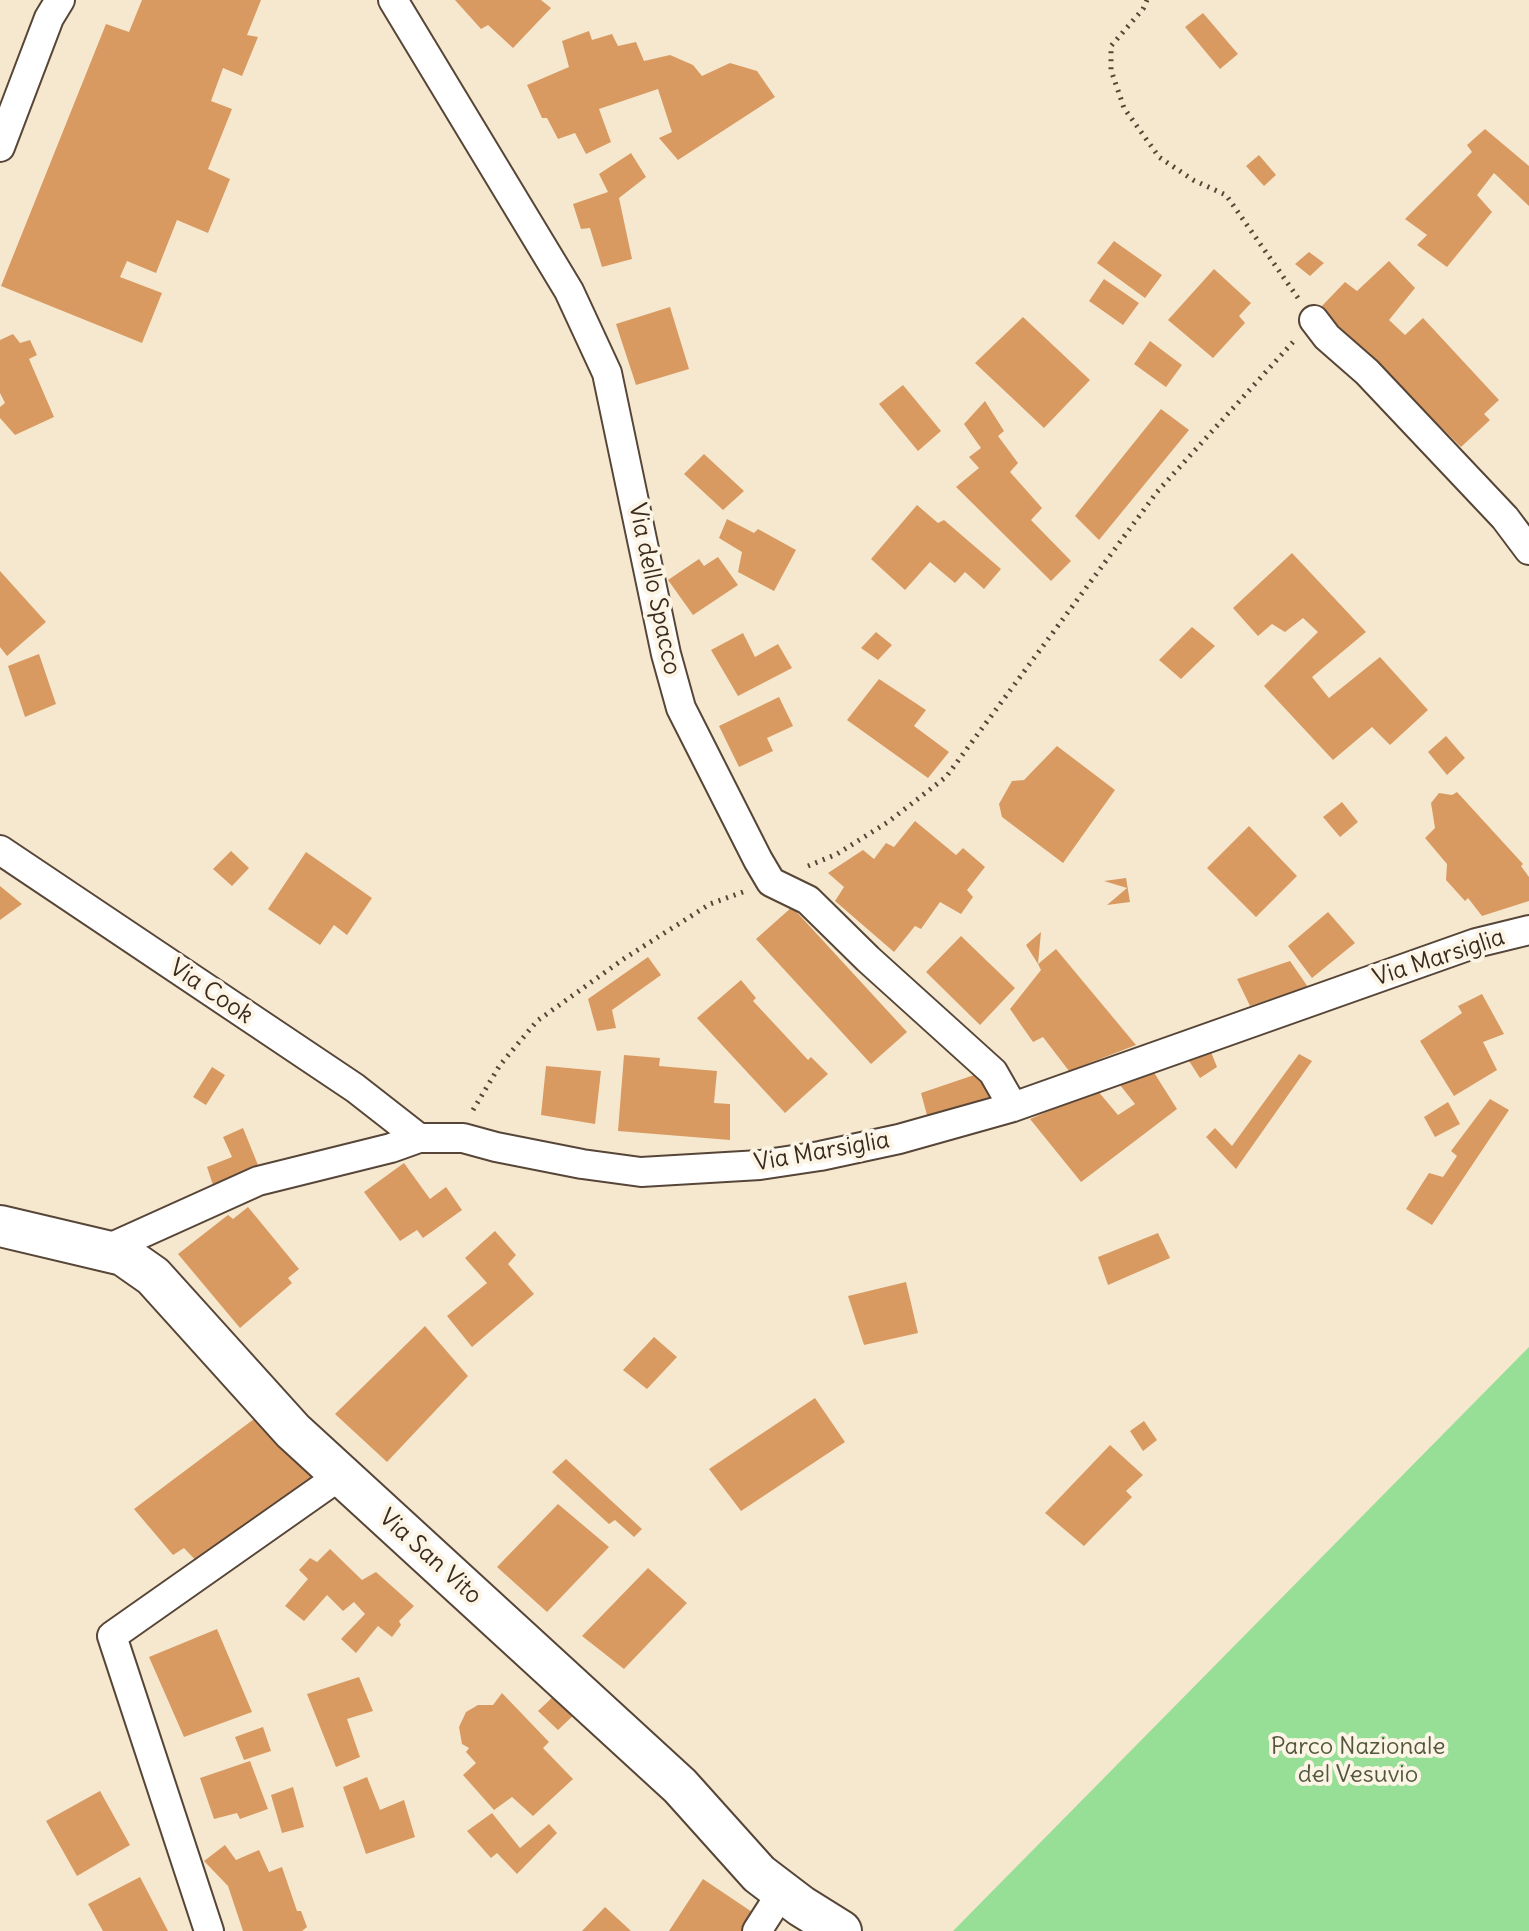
<!DOCTYPE html>
<style>
body{margin:0}
canvas{display:block;background:#f5e8ce}
</style>
<canvas width="1529" height="1931"></canvas>
<script>
const ctx = document.querySelector('canvas').getContext('2d');
ctx.lineJoin = 'round';
function paint(path, color) { ctx.fillStyle = color; ctx.fill(path, 'evenodd'); }
function strokePath(path, color, width, dash) { ctx.strokeStyle = color; ctx.lineWidth = width; ctx.lineCap = dash ? 'butt' : 'round'; ctx.setLineDash(dash || []); ctx.stroke(path); }
function drawText(font, color, halo, rows, align = 'center') {
  ctx.font = font + ' Delius,sans-serif'; ctx.lineWidth = 8; ctx.setLineDash([]); ctx.textBaseline = 'middle'; ctx.strokeStyle = halo; ctx.fillStyle = color; for (const [text, x, y, turn = 0] of rows) {
    ctx.save(); ctx.translate(x, y); ctx.rotate((+turn || 0) * Math.PI / 180); ctx.textAlign = isNaN(turn) ? turn : align; if (halo) ctx.strokeText(text, 0, 0); ctx.fillText(text, 0, 0); ctx.restore();
  }
}
const green = new Path2D(`
 M1529 1347V1931H953Z`);
const building = new Path2D(`
 M142 0H261L247 35 258 37 242 76 223 68 211 101 232 109 208 169 230 179 208 233 177 220 156 273 127 261 120 277 162 293 142 343 1 286 106 24 129 32Z
 M455 0H541L551 8 513 48 488 25 481 29Z
 M1203 13 1238 54 1220 69 1185 27Z
 M589 31 592 40 612 34 618 46 636 42 644 61 670 55 693 65 702 76 730 63 757 71 775 97 678 160 659 138 672 132 658 89 599 109 611 142 586 154 575 133 558 139 547 118H542L527 85 569 67 562 41Z
 M1485 129 1529 166V206L1494 173 1477 195 1492 212 1447 267 1417 245 1427 235 1405 219 1472 152 1467 145Z
 M631 153 646 177 619 198 632 259 602 267 590 228 581 229 573 204 608 192 599 174Z
 M1259 155 1276 175 1264 186 1246 166Z
 M1114 241 1162 275 1145 298 1097 263Z
 M1309 252 1324 263 1310 276 1295 264Z
 M1389 261 1415 288 1389 320 1405 335 1423 318 1499 400 1484 414 1490 420 1461 447 1320 308 1345 282 1357 291Z
 M1214 269 1251 303 1239 316 1245 323 1213 358 1168 320Z
 M1104 279 1139 303 1123 325 1089 301Z
 M670 307 689 369 636 385 616 324Z
 M1023 317 1090 380 1044 428 975 363Z
 M13 334 20 343 30 340 37 355 29 359 54 417 15 435 0 418V407L5 403 0 393V340Z
 M1150 341 1182 365 1166 387 1134 364Z
 M903 385 941 431 918 451 879 404Z
 M985 401 1004 431 998 436 1018 463 1010 472 1042 508 1031 520 1071 561 1051 581 956 487 979 468 969 457 981 448 964 424Z
 M1161 409 1189 430 1099 540 1075 516Z
 M704 454 744 491 723 510 684 474Z
 M917 505 938 523 944 520 1001 569 984 589 965 572 955 583 930 562 905 590 871 559Z
 M727 519 754 533 758 529 796 550 774 591 738 572 742 552 719 538Z
 M1292 553 1366 632 1312 677 1329 698 1380 657 1428 710 1390 745 1372 727 1333 760 1264 686 1318 632 1303 618 1285 632 1272 624 1258 636 1233 608Z
 M718 557 738 585 693 615 668 580 699 559 704 566Z
 M0 571 46 622 7 656 0 647Z
 M1192 627 1215 646 1181 679 1159 660Z
 M876 632 892 645 878 660 861 648Z
 M743 633 755 657 778 644 792 668 738 696 711 650Z
 M39 654 56 704 25 717 8 666Z
 M879 679 926 710 914 726 949 752 928 778 847 720Z
 M779 697 793 726 767 738 773 751 739 767 719 726Z
 M1446 736 1465 758 1447 775 1428 752Z
 M1057 746 1115 790 1063 863 1002 817 999 804 1012 781 1024 780Z
 M1457 792 1523 864 1521 866 1529 877V901L1482 916 1468 898 1465 901 1446 880 1447 864 1425 838 1435 828 1431 803 1439 793 1452 795Z
 M1342 802 1358 822 1340 837 1323 817Z
 M915 821 956 855 963 848 985 867 967 890 973 897 961 914 940 902 921 929 915 926 894 952 835 901 844 887 828 873 863 850 874 859 886 843 894 847Z
 M1249 826 1297 876 1256 917 1207 868Z
 M231 851 249 868 232 886 213 869Z
 M306 852 372 898 347 935 334 925 320 945 268 909Z
 M1126 878 1130 902 1107 905 1127 888 1104 881Z
 M0 886 22 904 0 920Z
 M792 907 907 1032 871 1064 756 939Z
 M1328 912 1355 943 1312 978 1288 946Z
 M1041 932 1038 964 1026 945Z
 M961 936 1015 988 980 1025 926 972Z
 M1056 949 1136 1045 1069 1071 1043 1037 1033 1042 1010 1009 1041 970 1038 964Z
 M648 957 661 975 612 1010 616 1028 597 1031 588 999Z
 M1290 961 1308 987 1250 1006 1237 979Z
 M741 980 756 998 753 1001 808 1060 811 1057 828 1074 785 1113 697 1018Z
 M1482 994 1504 1034 1483 1042 1497 1070 1454 1096 1420 1041 1462 1013 1458 1006Z
 M1211 1052 1217 1067 1200 1078 1189 1061Z
 M1299 1054 1312 1061 1236 1169 1206 1137 1215 1128 1232 1146Z
 M624 1055 660 1058 659 1066 717 1071 714 1103 730 1104V1140L618 1131Z
 M546 1066 601 1071 595 1124 541 1115Z
 M212 1067 225 1075 206 1105 193 1097Z
 M1153 1071 1177 1109 1081 1182 1030 1119 1097 1090 1118 1115 1135 1104 1120 1085Z
 M983 1072 997 1095 928 1119 921 1093Z
 M1490 1099 1509 1110 1432 1225 1406 1209 1429 1173 1443 1177 1457 1156 1451 1151Z
 M1448 1102 1460 1124 1435 1137 1424 1117Z
 M243 1128 260 1170 214 1188 207 1167 232 1157 223 1137Z
 M404 1163 430 1199 446 1187 462 1210 423 1238 417 1230 400 1241 364 1192Z
 M248 1207 299 1269 288 1278 292 1283 240 1328 178 1254 228 1215 233 1219Z
 M495 1231 516 1255 508 1264 534 1294 472 1347 447 1316 487 1283 465 1258Z
 M1158 1233 1170 1258 1108 1285 1098 1257Z
 M906 1282 918 1333 864 1345 848 1296Z
 M425 1326 468 1376 387 1462 335 1414Z
 M654 1337 677 1357 647 1389 623 1370Z
 M815 1398 845 1442 741 1511 709 1469Z
 M258 1416 317 1477 201 1566 184 1548 173 1555 134 1509Z
 M1144 1421 1157 1440 1143 1451 1130 1431Z
 M1110 1445 1143 1475 1126 1491 1132 1497 1084 1546 1045 1513Z
 M566 1459 642 1529 634 1537 615 1520 609 1524 552 1472Z
 M558 1504 609 1547 547 1612 497 1567Z
 M330 1549 362 1580 376 1572 414 1606 399 1621 401 1625 392 1637 378 1626 356 1653 341 1639 365 1614 354 1602 343 1611 327 1595 304 1621 285 1606 308 1579 299 1570 310 1558 317 1562Z
 M648 1568 687 1603 624 1669 582 1636Z
 M217 1629 252 1712 184 1737 149 1657Z
 M359 1677 373 1711 347 1719 360 1757 336 1767 307 1694Z
 M502 1693 549 1742 543 1748 573 1779 533 1816 512 1797 494 1810 463 1775 476 1763 466 1752 469 1748 462 1744 459 1727 466 1712 478 1705H493Z
 M557 1693 577 1712 558 1730 538 1711Z
 M263 1727 271 1751 244 1760 235 1737Z
 M250 1761 268 1809 240 1819 237 1813 214 1819 200 1778Z
 M367 1777 380 1810 404 1800 415 1837 366 1854 343 1787Z
 M293 1787 304 1827 282 1833 271 1795Z
 M100 1791 130 1845 77 1876 46 1821Z
 M492 1813 520 1848 549 1824 557 1833 517 1874 497 1853 491 1858 467 1831Z
 M225 1845 236 1860 259 1850 269 1872 282 1867 297 1911H301L307 1927 302 1931H243L228 1886 204 1861Z
 M140 1877 168 1931H103L88 1904Z
 M703 1879 755 1914 744 1931H669Z
 M605 1907 631 1931H582Z`);
const path = new Path2D(`
 M1147 0 1143 9 1111 46V70L1124 108 1159 157 1193 180 1226 195 1298 298
 M808 866 837 854 888 822 946 777 1157 492 1293 342
 M473 1110 500 1065 537 1021 625 958 710 904 743 892`);
const street = new Path2D(`
 M393 0 569 291 607 373 666 654 681 708 758 860 771 882 808 900 868 959 993 1072 1013 1107
 M0 147 49 18 60 0
 M1314 320 1327 337 1367 372 1505 518 1529 550
 M0 850 355 1088 419 1138
 M105 1250 258 1181 391 1148 419 1138H463L496 1147 582 1164 641 1172 760 1165 820 1156 899 1139 1013 1107 1476 943 1529 930
 M209 1931 112 1636 341 1475
 M757 1931 782 1892`);
const secondary = new Path2D(`
 M0 1226 123 1255 153 1276 293 1431 680 1786 759 1874 801 1906 841 1931`);
const streetNames = [
 ["Via dello Spacco",654,589,78],
 ["Via Marsiglia",1439,958,-18],
 ["Via Cook",211,992,34],
 ["Via Marsiglia",822,1152,-10],
 ["Via San Vito",430,1557,42]
];
const parkNames = [
 ["Parco Nazionale",1358,1747],
 ["del Vesuvio",1358,1775]
];
paint(green, '#97de97');
paint(building, '#d99a62');
strokePath(street, '#574638', 32);
strokePath(secondary, '#574638', 44);
strokePath(path, '#574638', 5, [2, 6]);
strokePath(street, '#fff', 28);
strokePath(secondary, '#fff', 40);
drawText('24px', '#3b2a1e', '#fcf5e5', streetNames);
drawText('24px', '#52573c', '#fcf5e5', parkNames);
</script>
